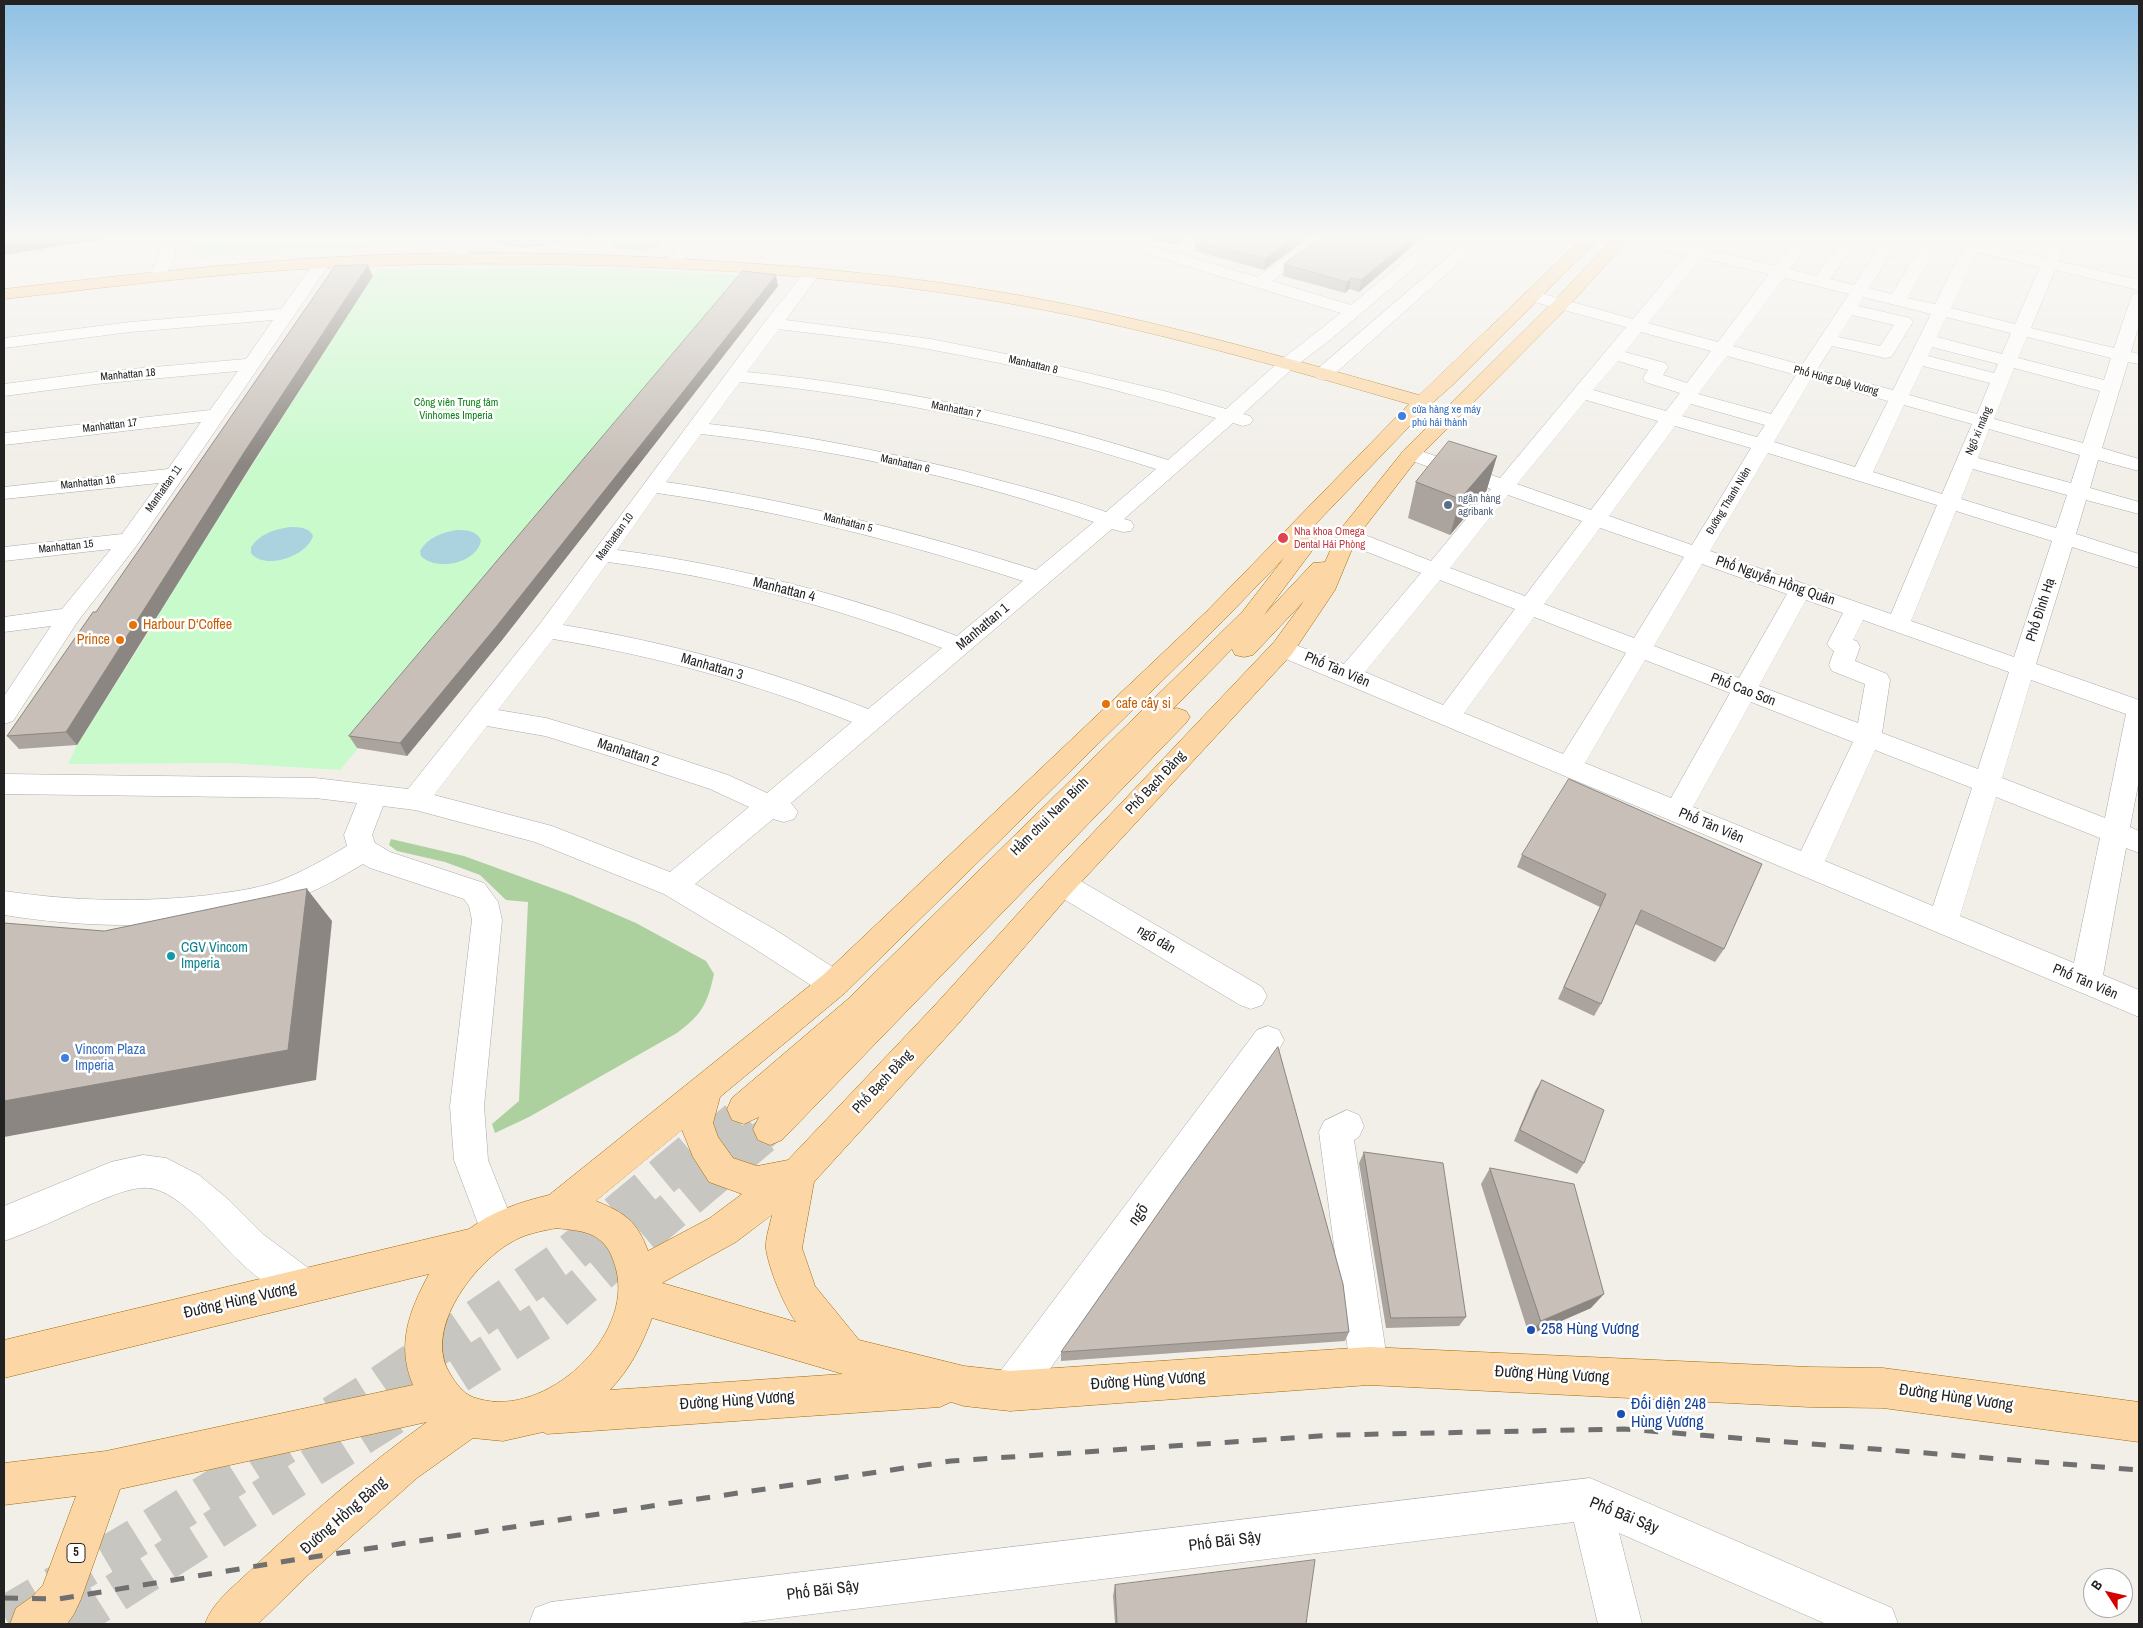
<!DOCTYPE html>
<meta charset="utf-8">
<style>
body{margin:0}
#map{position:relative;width:2143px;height:1628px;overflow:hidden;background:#f2efe9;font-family:"Archivo Narrow",sans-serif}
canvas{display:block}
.frame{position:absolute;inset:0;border:5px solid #222;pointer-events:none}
.north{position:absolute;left:2083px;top:1568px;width:50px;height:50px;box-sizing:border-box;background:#fff;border:1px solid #a7a7a7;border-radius:50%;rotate:305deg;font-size:14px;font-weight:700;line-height:20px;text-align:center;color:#222}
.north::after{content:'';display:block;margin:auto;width:18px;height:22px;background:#d40000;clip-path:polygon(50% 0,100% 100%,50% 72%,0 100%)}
</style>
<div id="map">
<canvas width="2143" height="1628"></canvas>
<div class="frame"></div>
<div class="north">B</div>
</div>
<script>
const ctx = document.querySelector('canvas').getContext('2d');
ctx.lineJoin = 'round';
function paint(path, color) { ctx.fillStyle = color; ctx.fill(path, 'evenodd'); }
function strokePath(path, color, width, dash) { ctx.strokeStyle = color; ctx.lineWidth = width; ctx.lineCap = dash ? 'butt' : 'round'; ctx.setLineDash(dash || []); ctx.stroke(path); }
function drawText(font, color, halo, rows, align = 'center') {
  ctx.font = font + ' "Archivo Narrow",sans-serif'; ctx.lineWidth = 5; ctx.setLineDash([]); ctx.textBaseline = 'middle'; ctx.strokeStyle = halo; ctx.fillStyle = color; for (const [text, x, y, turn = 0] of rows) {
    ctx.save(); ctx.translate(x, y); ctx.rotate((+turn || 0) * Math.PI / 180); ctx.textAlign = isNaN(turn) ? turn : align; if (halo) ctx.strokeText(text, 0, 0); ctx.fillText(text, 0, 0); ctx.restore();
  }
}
const forest = new Path2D(`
 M391 839 464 856 571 895 636 923 706 961 714 974C707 1005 702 1014 677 1033L529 1117 495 1133 492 1124 519 1101 528 902 506 900 480 875 445 862 397 851 389 845Z`);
const park = new Path2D(`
 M191 238H449L444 245 307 250 206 257 193 256Z
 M550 267 629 269 751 276 340 770 227 763 68 764 77 745 155 622 165 602 377 269Z`);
const water = new Path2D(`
 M497 238H668C655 254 636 249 617 249 597 230 567 243 545 246 530 248 507 249 494 242Z
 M290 527C299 527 309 527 313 536 307 556 265 571 251 553V547C260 534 274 529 290 527Z
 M456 530C466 530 476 530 481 540 478 563 436 572 421 556L420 551C428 537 442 533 456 530Z`);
const majorTunnelFar1 = new Path2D(`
 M712 1136 744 1109
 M762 1136 770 1129`);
const majorTunnel = new Path2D(`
 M333 1415 378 1387 564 1259 713 1134
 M4 1616 133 1540 296 1438
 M67 1624 544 1319 763 1134`);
const minor = new Path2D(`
 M161 238H177L175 257 163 280H151L149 277 159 257Z
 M464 238H480L463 262H451L449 259Z
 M683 238H699L678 266H666L664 263Z
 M1102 238H1126L1257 277 1311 238H1329L1327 241 1272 281 1351 305 1432 238H1449L1330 340 1293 368 1243 414 1250 416 1253 420 1250 424 1243 426 1233 423 1124 519 1131 521 1134 526 1131 531 1123 532 1112 529 791 803 798 812 794 819 784 822 773 819 695 884 774 929 845 975 850 984 845 993 834 997 823 993 752 947 664 894 535 842 415 810 383 806 372 835 375 843 390 852 484 883 498 902 502 920 484 1106 488 1160 516 1230 511 1242 498 1248 485 1242 454 1160 450 1106 472 920 469 906 464 899 370 868 363 864C341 877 319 890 295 898 205 931 97 930 4 915V891C72 901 140 903 209 895 231 892 255 889 276 882 301 873 325 859 347 846L344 835 357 803 315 798 4 794V774L315 778 408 789 539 625 767 319 807 269H819L821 272 786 320 931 339 1016 356 1168 392 1226 409 1281 360 1341 313 1104 241ZM779 329C830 336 882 340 933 350 1028 367 1123 391 1216 418L1168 460C1031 416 891 386 747 372ZM740 382C882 396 1020 425 1156 469L1106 512C1058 495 1009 483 960 470 877 450 794 433 709 424ZM701 434C834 449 968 478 1094 522L1036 570C915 532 792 500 666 482ZM657 493C782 511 903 542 1023 581L957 636C847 595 733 565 617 550ZM608 562C723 577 834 606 942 648L868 709C770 670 667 642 563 625ZM553 639C656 656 755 683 852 722L767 793 728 775 634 744 546 718 498 710ZM487 726 545 736 616 758 710 789 749 807 670 872 552 826 434 795Z
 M1470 238H1487L1330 378 1323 380 1316 378 1314 374 1316 370Z
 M1564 238H1589L1595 242 1593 245 1587 247 1566 241Z
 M1626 238H1652L1693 247 1701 238H1717L1708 250 1776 266 1797 238H1813L1790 269 1816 276 1844 238H1860L1830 279 1854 285 1885 238H1901L1869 288 1892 294 1926 238H1958L1967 240 1968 238H1984L1981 243 2044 258 2052 238H2068L2058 261 2139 280V290L2055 270 2031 328 2114 348 2131 298 2133 294 2139 293V325L2131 352 2139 354V364L2128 362 2102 448 2139 459V471L2098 460 2090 488 2139 502V514L2086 500 2076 534 2139 554V568L2072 547 2036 664 2139 700V780L2130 827 2139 831V853L2126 848 2103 975 2139 990V1017L1274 654 1271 648 1274 642 1283 640 1344 664 1421 573 1339 541 1336 536 1339 531 1347 529 1355 531 1431 561 1491 489 1404 458 1401 454 1404 450 1411 448 1418 450 1500 478 1626 327 1527 300 1525 296 1527 292 1533 291 1633 319 1686 255 1628 241ZM1939 243 1963 248 1935 304 1907 298ZM1977 252 2040 267 2015 324 1951 308ZM1701 258 1769 274 1718 342 1648 323ZM1784 278 1849 294 1802 365 1733 346ZM1863 297 1931 314 1893 390 1817 370 1832 346 1885 358 1891 357 1894 353 1913 322 1910 318 1858 306ZM1852 315 1894 325 1880 346 1838 337ZM1946 317 2011 333 2002 354 1937 337ZM1641 332 1711 351 1687 383 1663 375 1668 367 1665 363 1625 352ZM2027 337 2111 358 2104 380 2018 358ZM1932 347 1998 364 1994 373 1928 356ZM1727 356 1796 375 1771 414 1698 394ZM1618 361 1648 370 1643 378 1645 382 1680 393 1666 411 1593 390ZM1923 366 1990 383 1977 414 1909 395ZM2014 368 2100 391 2083 443 1994 419ZM1811 379 1888 401 1855 467 1774 442ZM1586 400 1658 421 1591 510 1517 484ZM1691 404 1765 425 1757 437 1682 416ZM1904 405 1972 424 1942 494 1873 472ZM1675 426 1751 448 1692 545 1609 516ZM1989 429 2080 455 2071 483 1978 458ZM1768 453 1937 505 1891 614 1710 551ZM1973 469 2067 495 2056 528 1961 499ZM1508 495 1582 521 1525 596 1450 568ZM1956 511 2052 541 2014 657 1911 621ZM1600 528 1684 557 1634 638 1544 604ZM1702 564 1787 594 1739 678 1654 646ZM1440 580 1515 609 1443 705 1365 672ZM1806 600 1843 613 1827 644 1831 649 1834 651 1829 665 1832 671 1865 684 1858 723 1759 686ZM1534 617 1626 653 1563 754 1464 713ZM1863 620 2009 672 1978 769 1882 733 1890 680 1887 674 1855 661 1860 647 1857 641 1853 640ZM1645 660 1730 693 1671 798 1585 763ZM2031 680 2126 714 2105 818 2002 778ZM1751 702 1853 742 1801 851 1693 807ZM1875 750 1972 788 1933 906 1825 861ZM1996 797 2100 838 2074 963 1960 916Z
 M322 258 328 260 330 263 137 545 78 621 13 721 4 724V696L51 626 4 632V617L62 609 111 549 4 561V547L122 534 159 483 4 499V487L168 469 201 422 4 445V433L210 410 238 371 96 384 4 396V384L96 372 246 359 273 320 131 332 4 348V338L131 322 281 309 316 260Z
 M1062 873 1072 876 1262 987 1267 996 1262 1005 1251 1009 1240 1005 1052 892 1048 884 1052 876Z
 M1268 1026 1279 1030 1284 1040 1279 1050 1024 1405 1010 1411 996 1405 990 1391 996 1377 1257 1030Z
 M1347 1110 1359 1115 1364 1126 1359 1137 1354 1140 1388 1366 1383 1380 1369 1385 1355 1380 1350 1366 1319 1132 1324 1121Z
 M143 1155 166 1158 199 1175 229 1200 264 1235 315 1273 321 1286 315 1299 302 1305C281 1296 253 1275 237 1259 215 1238 175 1184 142 1188 125 1189 107 1198 91 1204 62 1217 33 1231 4 1241V1206L111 1162Z
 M1590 1478 1892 1608 1898 1624H1826L1619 1533 1642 1624H1598L1574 1522 731 1624H529L535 1608 551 1602Z`);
const major = new Path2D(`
 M1583 238H1600L1457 381 1429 406 1306 534 1317 535 1320 540 1264 615 1313 563 1325 562 1339 531 1404 450 1555 300 1614 238H1630L1567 308 1418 458 1357 537 1335 590 1292 654 1072 892 958 1024 814 1182 802 1248 815 1286 859 1340 964 1366 1010 1371 1369 1347 1809 1367 1883 1368 2139 1402V1442L1883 1408 1809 1407 1369 1385 1010 1411 964 1406 951 1402 940 1407 547 1434 543 1432 503 1441 473 1438 417 1478 308 1575 258 1624H205C213 1601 236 1585 254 1567 308 1516 366 1466 427 1422L120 1489 81 1599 74 1614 67 1624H10L16 1608 33 1596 43 1585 76 1496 4 1505V1463L106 1451 413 1385C396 1345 409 1311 429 1274L4 1378V1340L469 1229C493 1211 520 1202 549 1195L823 975 1207 611 1409 404C1274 365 1140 326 1001 302 904 285 807 276 709 270 581 263 453 261 324 268 217 273 110 287 4 299V289C108 277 213 265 319 258 446 250 573 252 700 260 800 266 900 275 1000 292 1142 316 1280 356 1419 395ZM1284 558 1243 611 848 999 732 1098 727 1109 732 1120 744 1124 759 1117 753 1129 758 1140 770 1145 782 1140 1186 723 1190 717 1186 711 1177 708 1173 709 1232 649 1235 655 1244 657 1253 655 1304 601 1274 642 1052 876 936 1004 788 1160 757 1166 733 1158 718 1137 713 1123 720 1097 845 993 1223 621ZM682 1130 693 1157 709 1182 742 1194 710 1218 648 1251C637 1221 625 1213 596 1201ZM772 1215C770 1225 765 1239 766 1249 769 1269 784 1306 796 1322L662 1283 736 1242ZM557 1228C569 1230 583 1230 594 1236 608 1244 612 1255 616 1269 634 1337 545 1418 479 1399 464 1396 456 1384 449 1372 424 1328 474 1264 510 1243 524 1234 541 1231 557 1228ZM652 1318 843 1374 610 1390C630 1369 642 1345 652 1318Z`);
const rail = new Path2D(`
 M4 1598 59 1599 293 1560 951 1461 1335 1435 1624 1429 2139 1470`);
const wall = new Path2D(`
 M1148 238H1188L1175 245Z
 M1199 238H1308L1264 270 1195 251V240Z
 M1422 238 1359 292 1349 289 1345 293 1283 276 1284 264Z
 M373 276 252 464 77 745 19 749 7 736 96 612Z
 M778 286 502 640 407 756 357 748 349 736Z
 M1497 456 1486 492 1450 535 1408 518 1416 482Z
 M1522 855 1724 949 1715 962 1635 924 1601 1004 1594 1016 1558 999 1600 907 1517 867Z
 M1542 1080 1584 1163 1577 1174 1514 1141 1535 1091Z
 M1364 1152 1466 1317 1459 1326 1386 1328 1359 1163Z
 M1490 1168 1591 1308 1529 1335 1481 1184Z
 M1349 1332 1345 1341 1061 1361V1352Z
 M1115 1585 1306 1624H1115L1113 1596Z`);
const shadedWall = new Path2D(`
 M4 238H110L4 255Z
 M1176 238H1188L1175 245Z
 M1294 238H1308L1264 270 1265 259Z
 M1412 238H1422L1359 292 1361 280Z
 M368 265 373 276 252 464 77 745 66 732 245 451Z
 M776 275 778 286 502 640 407 756 400 743Z
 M1351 278 1349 289 1345 293 1347 282Z
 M1497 456 1486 492 1450 535 1460 499Z
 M307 889 332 921 316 1080 4 1137V1101Z
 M1604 1294 1591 1308 1529 1335 1541 1321Z`);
const building = new Path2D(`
 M1199 238H1294L1265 259 1195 240Z
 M1321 238H1412L1361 280 1351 278 1347 282 1284 264Z
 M368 265 245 451 66 732 7 736 93 612H96L335 266Z
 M743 271 776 275 496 627 400 743 349 736Z
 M1449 441 1497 456 1460 499 1416 482Z
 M1569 779 1762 864 1724 949 1641 910 1601 1004 1564 987 1606 894 1522 855Z
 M307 889 288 1050 4 1101V923L104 931Z
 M1278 1047 1343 1284 1349 1332 1061 1352 1178 1185Z
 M1542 1080 1604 1110 1584 1163 1520 1130Z
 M1364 1152 1443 1163 1466 1317 1391 1318Z
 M1490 1168 1574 1184 1604 1294 1541 1321Z
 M1315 1560 1306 1624H1117L1115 1585Z`);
const markers = [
 [1402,416,5,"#3f7fe0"],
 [1448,505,5,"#5c6f8a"],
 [1283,538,6,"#e0444e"],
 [133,625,5,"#e8710a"],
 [120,640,5,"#e8710a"],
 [1106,704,5,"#e8710a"],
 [171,956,5,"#0f9aa8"],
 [65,1058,5,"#3f7fe0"],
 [1531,1330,5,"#1a4fb4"],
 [1621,1414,5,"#1a4fb4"]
];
const farStreetnames = [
 ["Manhattan 8",1033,365,13],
 ["Manhattan 18",128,375,-5],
 ["Phố Hùng Duệ Vương",1836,381,15],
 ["Manhattan 7",956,410,11],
 ["Manhattan 17",110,426,-7],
 ["Ngõ xi măng",1979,431,-67],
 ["Manhattan 6",905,464,13],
 ["Manhattan 16",88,483,-6],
 ["Manhattan 11",164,489,-55],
 ["Đường Thanh Niên",1729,501,-59],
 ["Manhattan 5",848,523,14],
 ["Manhattan 10",615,537,-54],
 ["Manhattan 15",66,547,-6]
];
const farParknames = [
 ["Công viên Trung tâm",456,403],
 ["Vinhomes Imperia",456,416]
];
const farShopnames = [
 ["cửa hàng xe máy",1412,410],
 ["phú hải thành",1412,423]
];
const farServicenames = [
 ["ngân hàng",1458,499],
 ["agribank",1458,512]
];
const farHealthnames = [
 ["Nha khoa Omega",1294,532],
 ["Dental Hải Phòng",1294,545]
];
const shields = [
 [76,1553,18]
];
const shieldNames = [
 ["5",76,1553]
];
const streetNames = [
 ["Phố Nguyễn Hồng Quân",1775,581,19],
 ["Manhattan 4",784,590,14],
 ["Phố Đình Hạ",2041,610,-72],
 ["Manhattan 1",983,627,-40],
 ["Manhattan 3",712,667,16],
 ["Phố Tản Viên",1337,670,23],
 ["Phố Cao Sơn",1743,690,21],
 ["Manhattan 2",628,753,18],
 ["Phố Bạch Đằng",1156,783,-47],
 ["Hầm chui Nam Bính",1050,817,-45],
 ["Phố Tản Viên",1711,826,23],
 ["ngõ dân",1156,940,31],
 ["Phố Tản Viên",2085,982,23],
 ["Phố Bạch Đằng",883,1082,-47]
];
const foodNames = [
 ["Harbour D‘Coffee",143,625],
 ["Prince",110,640,"right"],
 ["cafe cây si",1116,704]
];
const cultureNames = [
 ["CGV Vincom",181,948],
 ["Imperia",181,964]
];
const shopNames = [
 ["Vincom Plaza",75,1050],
 ["Imperia",75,1066]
];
const nearStreetnames = [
 ["ngõ",1139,1215,-54],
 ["Đường Hùng Vương",240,1301,-13],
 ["Đường Hùng Vương",1552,1375,3],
 ["Đường Hùng Vương",1148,1381,-4],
 ["Đường Hùng Vương",1956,1398,8],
 ["Đường Hùng Vương",737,1401,-4],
 ["Đường Hồng Bàng",344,1516,-41],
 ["Phố Bãi Sậy",1624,1516,22],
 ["Phố Bãi Sậy",1225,1542,-7],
 ["Phố Bãi Sậy",823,1591,-7]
];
const nearTransitnames = [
 ["258 Hùng Vương",1541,1330],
 ["Đối diện 248",1631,1405],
 ["Hùng Vương",1631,1423]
];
paint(forest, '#add19e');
paint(park, '#c8facc');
paint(water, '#aad3df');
strokePath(majorTunnelFar1, '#c8c6c1', 30, [30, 15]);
strokePath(majorTunnel, '#c8c6c1', 39, [39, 19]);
strokePath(minor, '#a9a9a9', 1);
strokePath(major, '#a06b00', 1);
paint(minor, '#fff');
paint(major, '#fcd6a4');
strokePath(rail, '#707070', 5, [14, 14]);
paint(wall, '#aba49e');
paint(shadedWall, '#8b8681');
paint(building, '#c7bfb8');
strokePath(building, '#8b8681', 1);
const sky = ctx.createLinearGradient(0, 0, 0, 466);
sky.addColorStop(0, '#8fc0e4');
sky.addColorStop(0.51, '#f9f8f5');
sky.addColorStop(1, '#f9f8f500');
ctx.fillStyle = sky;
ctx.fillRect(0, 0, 2143, 466);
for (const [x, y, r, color] of markers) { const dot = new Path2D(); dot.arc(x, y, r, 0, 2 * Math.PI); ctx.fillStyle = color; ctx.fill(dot); strokePath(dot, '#fff', 2); }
drawText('11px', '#222', '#fff', farStreetnames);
drawText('11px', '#0c8416', '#fff', farParknames);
drawText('11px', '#366cbe', '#fff', farShopnames, 'left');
drawText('11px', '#4e5e75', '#fff', farServicenames, 'left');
drawText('11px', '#be3a42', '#fff', farHealthnames, 'left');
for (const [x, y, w] of shields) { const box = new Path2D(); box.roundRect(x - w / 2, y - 9.5, w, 19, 4); ctx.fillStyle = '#fff'; ctx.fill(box); strokePath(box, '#222', 1); }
drawText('bold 12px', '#222', null, shieldNames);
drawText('14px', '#222', '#fff', streetNames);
drawText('14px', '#c56008', '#fff', foodNames, 'left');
drawText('14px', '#0d838f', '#fff', cultureNames, 'left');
drawText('14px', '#366cbe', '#fff', shopNames, 'left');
drawText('16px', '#222', '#fff', nearStreetnames);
drawText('16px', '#164399', '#fff', nearTransitnames, 'left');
</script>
